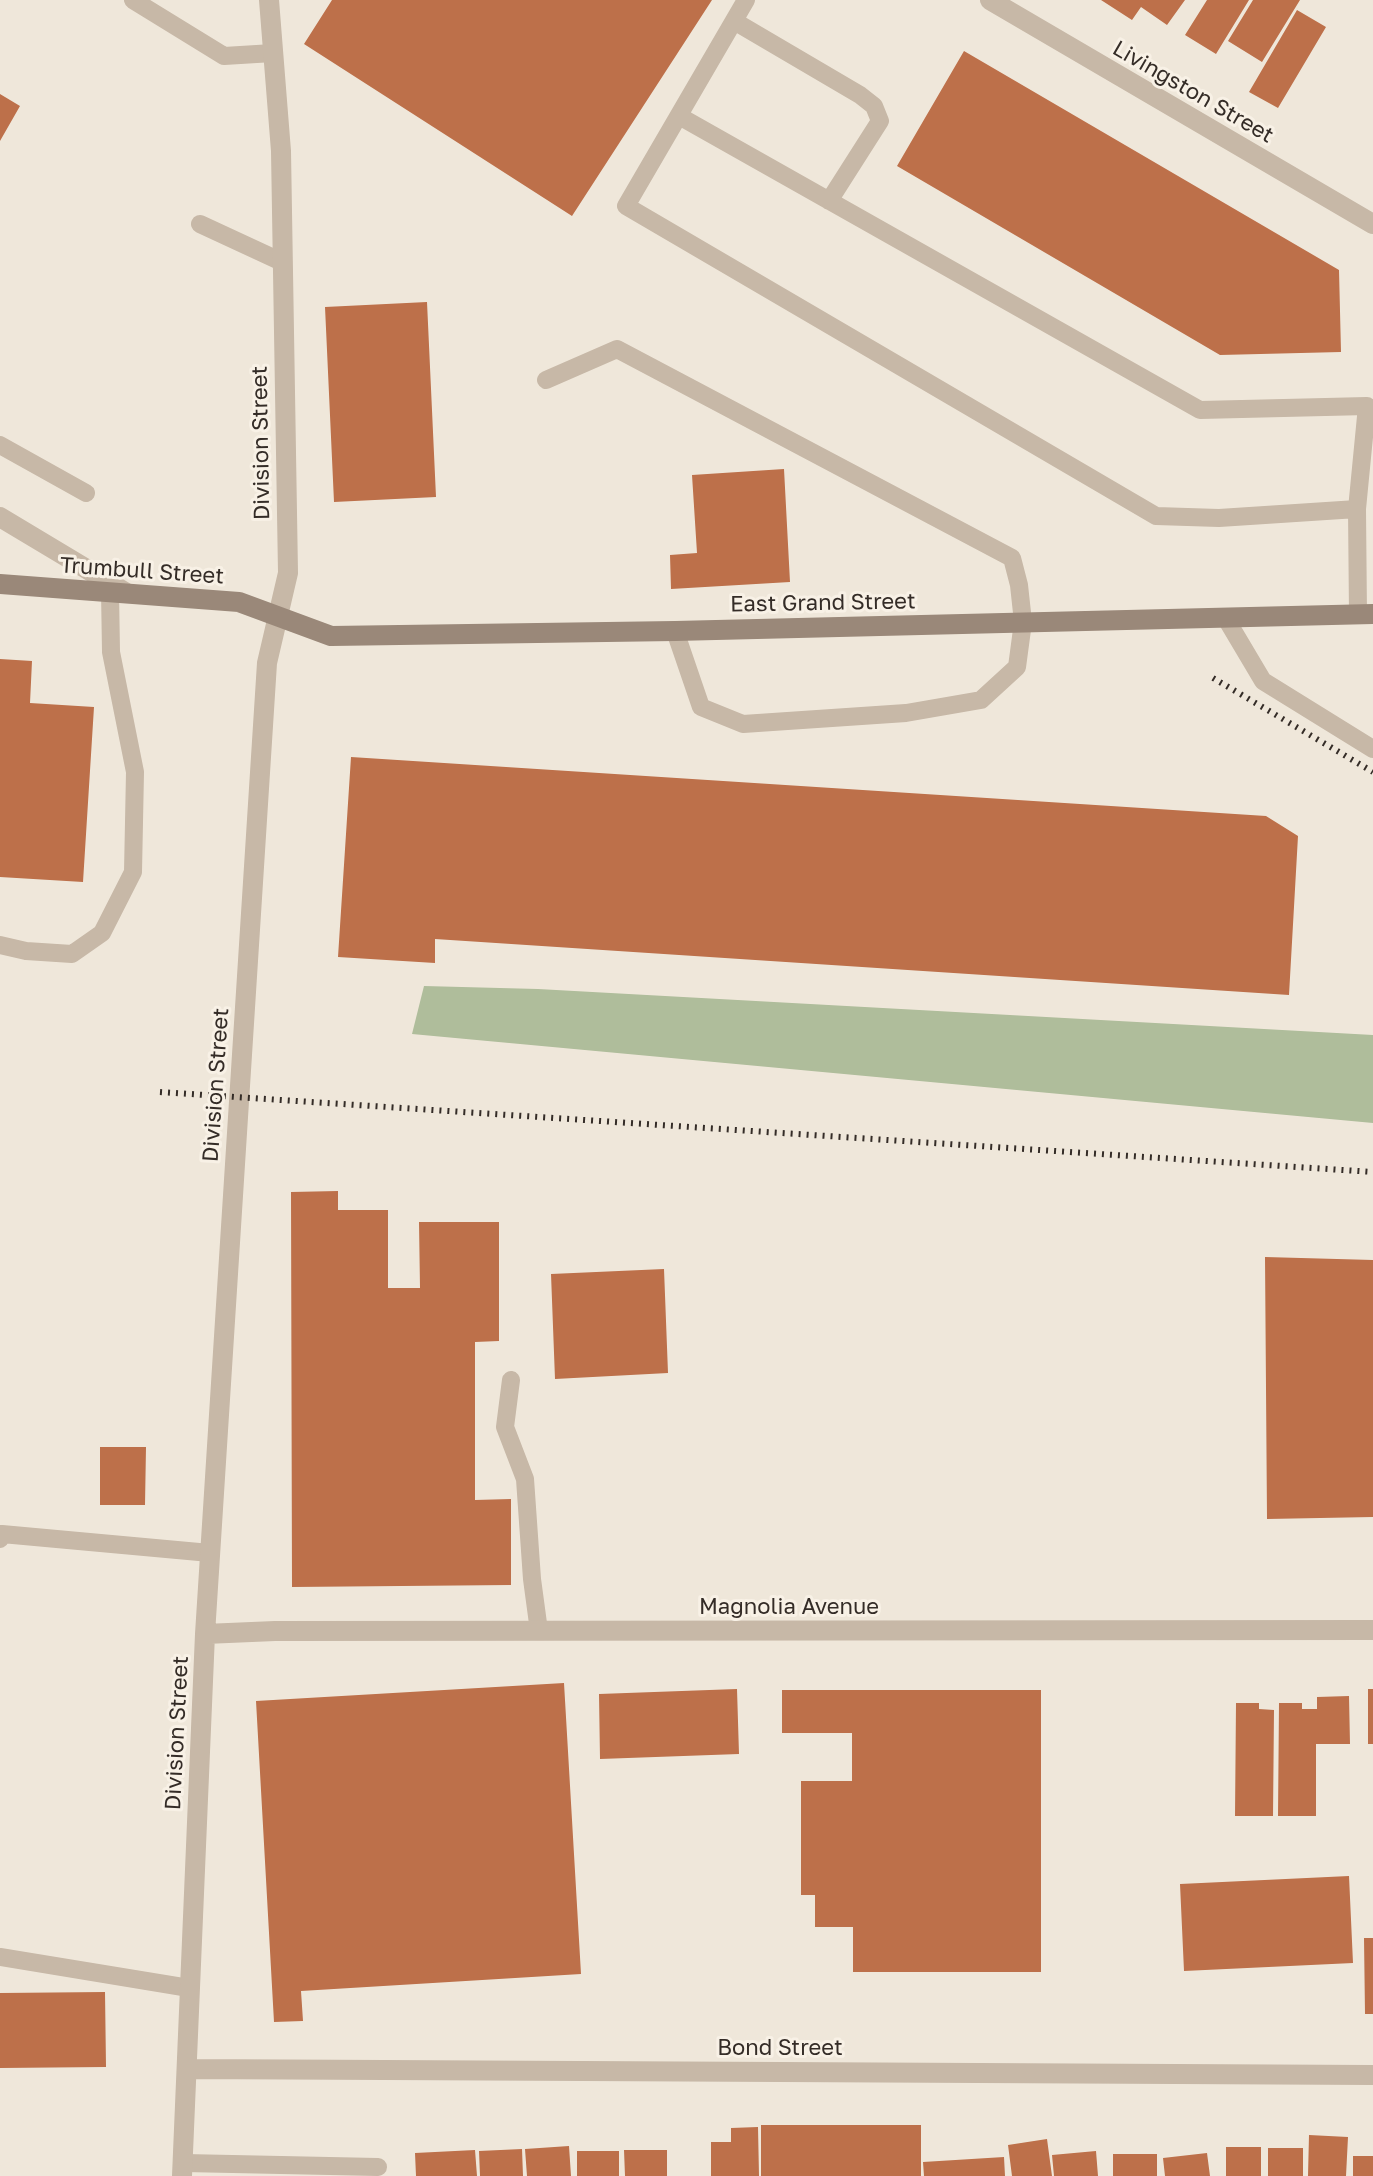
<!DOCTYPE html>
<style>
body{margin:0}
canvas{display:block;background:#efe7da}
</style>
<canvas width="1373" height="2176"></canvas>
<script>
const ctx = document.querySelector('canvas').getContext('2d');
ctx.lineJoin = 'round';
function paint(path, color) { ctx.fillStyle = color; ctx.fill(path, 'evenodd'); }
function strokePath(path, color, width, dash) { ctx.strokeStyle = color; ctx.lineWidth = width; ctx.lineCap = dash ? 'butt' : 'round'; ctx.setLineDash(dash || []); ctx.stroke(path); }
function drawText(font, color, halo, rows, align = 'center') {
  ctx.font = font + ' "Golos Text",sans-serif'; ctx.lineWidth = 6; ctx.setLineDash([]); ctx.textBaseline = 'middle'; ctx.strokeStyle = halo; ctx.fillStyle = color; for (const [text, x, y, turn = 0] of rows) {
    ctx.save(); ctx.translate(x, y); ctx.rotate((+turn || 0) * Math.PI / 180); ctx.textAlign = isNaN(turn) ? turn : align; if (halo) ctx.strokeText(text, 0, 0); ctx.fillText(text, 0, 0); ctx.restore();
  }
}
const green = new Path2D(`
 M424 986 538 989 1373 1035V1123L412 1034Z`);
const building = new Path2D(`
 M332 0H712L572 216 304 44Z
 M1101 0H1185L1167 25 1141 7 1132 20Z
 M1207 0H1249L1216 54 1185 35Z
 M1253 0H1300L1262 62 1228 41Z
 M1297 10 1326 27 1278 108 1249 92Z
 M964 51 1339 270 1341 352 1220 355 897 166Z
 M0 94 20 106 0 141Z
 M427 302 436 497 334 502 325 307Z
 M784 469 790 582 671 589 670 555 697 553 692 475Z
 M0 659 32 661 30 703 94 707 83 882 0 877Z
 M351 757 1266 816 1298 836 1289 995 435 939V963L338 957Z
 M338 1191V1210H388V1288H420L419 1222H499V1341L475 1342V1500L511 1499V1585L292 1587 291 1192Z
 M1265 1257 1373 1260V1517L1267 1519Z
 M664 1269 668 1373 555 1379 551 1274Z
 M100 1447H146L145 1505H100Z
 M564 1683 581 1974 301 1991 303 2021 274 2022 256 1701Z
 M737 1689 739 1754 600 1759 599 1694Z
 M1368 1689H1373V1744H1368Z
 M782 1690H1041V1972H853V1927H815V1895H801V1781H852V1733H782Z
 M1349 1696 1350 1744H1316V1816H1278L1279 1703H1302V1709H1317V1697Z
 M1236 1703H1259V1709L1274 1710 1273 1816H1235Z
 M1349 1876 1353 1963 1184 1971 1180 1884Z
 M1364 1938H1373V2014H1365Z
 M105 1992 106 2067 0 2068V1993Z
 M761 2125H921V2176H761Z
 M758 2127 759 2176H711V2142H731V2128Z
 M1309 2135 1348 2137 1346 2176H1308Z
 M1047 2139 1052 2176H1012L1008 2145Z
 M569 2146 571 2176H527L525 2149Z
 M1226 2147H1261V2176H1226Z
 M1268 2148H1303V2176H1268Z
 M522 2149 523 2176H480L479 2151Z
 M475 2150 477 2176H416L415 2153Z
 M624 2150H667V2176H625Z
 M577 2151H619V2176H577Z
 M1096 2151 1098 2176H1054L1052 2155Z
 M1207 2153 1210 2176H1165L1163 2158Z
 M1113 2154H1157V2176H1113Z
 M1353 2156H1373V2176H1353Z
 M1004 2157 1005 2176H924L923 2162Z`);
const lane = new Path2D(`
 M133 0 224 56 273 53
 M746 0 626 206 1156 516 1219 518 1357 509
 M734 21 860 95 874 106 880 121 829 201
 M679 116 1200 410 1367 406 1357 509 1358 615
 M200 224 282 262
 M546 380 617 349 1012 558 1019 585 1023 622 1017 667 981 700 906 713 743 724 701 707 675 631
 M0 445 86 493
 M1225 617 1263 681 1373 749
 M0 945 26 951 72 954 102 933 133 872 135 772 111 652 110 591
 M511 1380 505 1427 525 1479 532 1579 539 1631
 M0 1539 2 1534 210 1553
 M0 1957 189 1988
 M184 2163 378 2167`);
const street = new Path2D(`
 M990 0 1373 224
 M0 517 125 592
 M205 1634 275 1631 1373 1630
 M187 2069 1373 2075
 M182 2176 205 1634 267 663 288 573 281 151 269 0`);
const secondary = new Path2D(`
 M0 584 239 602 331 636 675 631 1373 614`);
const rail = new Path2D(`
 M1213 678 1373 772
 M160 1092 1373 1172`);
const streetNames = [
 ["Livingston Street",1193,92,30],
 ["Division Street",261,443,-91],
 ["Trumbull Street",142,571,4],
 ["East Grand Street",823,603,-1],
 ["Division Street",216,1085,-86],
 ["Magnolia Avenue",789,1607],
 ["Division Street",177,1733,-87],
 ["Bond Street",780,2048]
];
paint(green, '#afbd9b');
paint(building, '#bd704a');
strokePath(lane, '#c7b8a7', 18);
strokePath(street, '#c7b8a7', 20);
strokePath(secondary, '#9a8879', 20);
strokePath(rail, '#342c27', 6, [2, 6]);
drawText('22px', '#342c27', '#f8f1e6', streetNames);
</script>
